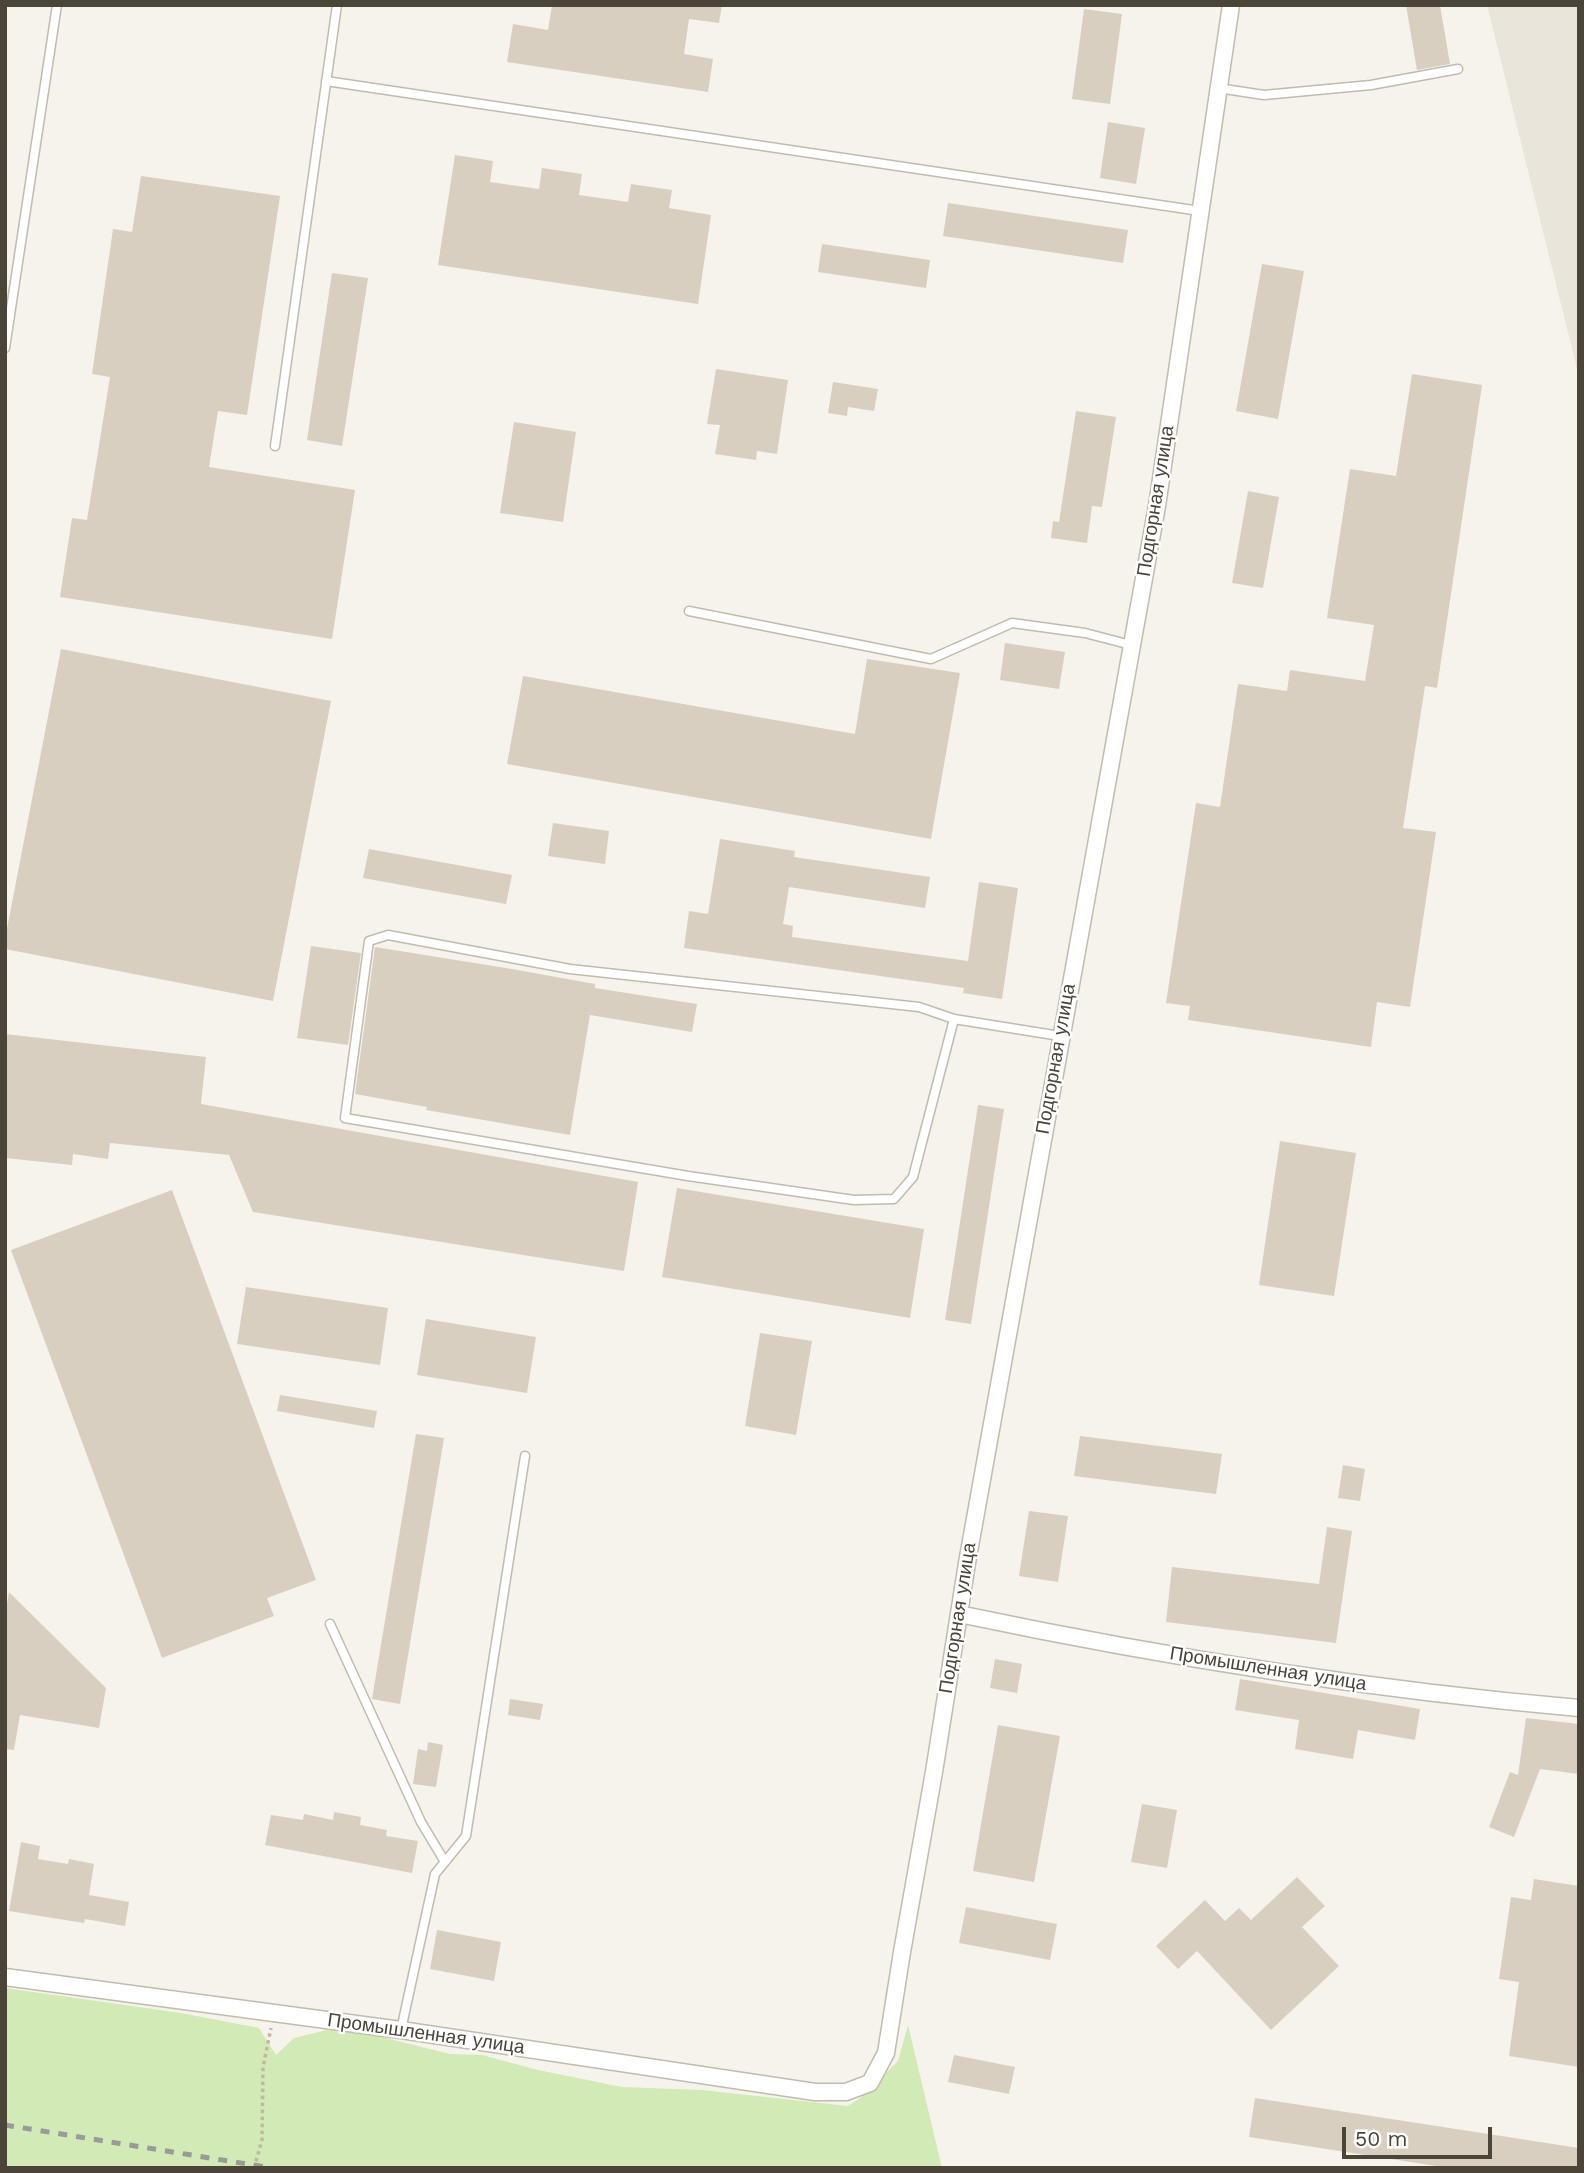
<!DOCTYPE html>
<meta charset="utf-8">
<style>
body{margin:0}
#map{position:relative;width:1584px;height:2173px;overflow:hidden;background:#f6f3ec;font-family:"Work Sans",sans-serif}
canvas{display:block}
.frame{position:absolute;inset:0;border:7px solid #4b4439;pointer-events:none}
.scale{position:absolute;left:1342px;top:2127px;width:150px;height:32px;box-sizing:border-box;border:4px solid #4b4439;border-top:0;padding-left:9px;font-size:21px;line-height:24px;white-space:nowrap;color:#4b4439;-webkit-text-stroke:5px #fff;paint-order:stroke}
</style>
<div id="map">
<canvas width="1584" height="2173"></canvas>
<div class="frame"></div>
<div class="scale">50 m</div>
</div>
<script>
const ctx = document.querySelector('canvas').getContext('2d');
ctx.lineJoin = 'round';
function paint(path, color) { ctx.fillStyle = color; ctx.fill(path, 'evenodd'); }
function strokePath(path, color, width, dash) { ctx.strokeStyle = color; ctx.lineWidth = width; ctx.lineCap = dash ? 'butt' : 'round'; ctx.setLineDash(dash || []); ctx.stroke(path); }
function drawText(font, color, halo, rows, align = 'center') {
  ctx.font = font + ' "Work Sans",sans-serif'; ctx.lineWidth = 5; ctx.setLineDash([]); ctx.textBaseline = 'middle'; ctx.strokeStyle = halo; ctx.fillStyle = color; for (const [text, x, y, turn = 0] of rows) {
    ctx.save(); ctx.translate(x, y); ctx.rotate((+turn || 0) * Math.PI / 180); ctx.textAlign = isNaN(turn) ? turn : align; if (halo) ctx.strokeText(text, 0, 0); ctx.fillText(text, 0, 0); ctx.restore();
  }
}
const residential = new Path2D(`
 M1487 5H1579V377Z`);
const green = new Path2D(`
 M5 1988 181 2013 259 2028 276 2055 294 2038 327 2030 362 2032 450 2054 482 2055 538 2070 622 2087 702 2090 848 2106 863 2096 898 2061 908 2025 942 2168H5Z`);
const building = new Path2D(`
 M552 5H722L719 23 689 19 684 54 713 59 708 92 507 62 513 24 548 30Z
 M1406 5H1440L1450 64 1417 70Z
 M1084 9 1122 14 1110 104 1072 99Z
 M1108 122 1145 128 1136 184 1100 178Z
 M455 155 493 161 490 182 539 189 542 168 582 174 579 195 628 202 631 184 672 190 669 208 711 215 698 304 438 265Z
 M141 176 280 196 247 415 218 411 209 467 355 490 332 639 60 597 72 518 87 520 110 377 92 374 113 229 132 232Z
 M948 203 1128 230 1123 263 943 236Z
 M822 244 930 260 926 288 818 272Z
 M1262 264 1304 271 1278 419 1236 411Z
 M332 273 368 278 342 446 307 440Z
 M716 369 788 380 777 454 757 451 756 460 715 454 720 425 707 424Z
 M1412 374 1482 385 1437 688 1425 686 1403 828 1436 832 1410 1007 1377 1002 1371 1047 1188 1020 1190 1006 1166 1003 1196 803 1220 807 1238 684 1287 691 1290 670 1365 681 1374 625 1327 618 1350 469 1396 476Z
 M833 382 878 389 874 411 848 407 847 416 828 413Z
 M1076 411 1116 417 1102 507 1092 506 1087 543 1051 538 1053 521 1059 522Z
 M514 422 576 432 563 522 500 513Z
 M1248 491 1279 497 1263 588 1232 583Z
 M1005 643 1065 652 1059 689 1000 680Z
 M61 649 331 701 273 1001 5 949V939Z
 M867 659 960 673 931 839 507 764 523 676 855 734Z
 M553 823 609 831 605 864 548 856Z
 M720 839 795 851 794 857 930 877 925 908 789 887 783 924 793 926 792 937 968 961 979 882 1018 888 1002 999 963 993 964 988 684 948 689 911 708 914Z
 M369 849 512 875 506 904 363 878Z
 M311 946 361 953 348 1045 297 1038Z
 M375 947 512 969 595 984V988L697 1004 692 1032 590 1015 570 1135 426 1110 427 1107 355 1094Z
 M5 1034 206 1057 201 1104 638 1182 624 1271 253 1212 229 1155 110 1143 108 1159 73 1154 72 1165 5 1158Z
 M978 1105 1004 1109 971 1324 945 1320Z
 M1280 1141 1356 1153 1334 1296 1259 1285Z
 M677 1188 924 1229 910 1318 662 1277Z
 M172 1190 316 1580 267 1598 274 1616 162 1658 11 1250Z
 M246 1287 388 1308 380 1365 237 1344Z
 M426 1319 536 1337 527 1393 417 1375Z
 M760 1333 812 1341 796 1435 745 1426Z
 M280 1395 377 1411 374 1428 277 1411Z
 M416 1434 444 1438 400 1704 372 1699Z
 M1080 1436 1222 1454 1216 1494 1074 1476Z
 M1343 1465 1365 1469 1360 1501 1338 1498Z
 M1029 1511 1068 1516 1058 1582 1019 1576Z
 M1327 1527 1352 1531 1336 1643 1166 1622 1172 1567 1319 1584Z
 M9 1592 106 1688 99 1728 20 1715 14 1750 5 1749V1617Z
 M995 1659 1022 1664 1017 1693 990 1688Z
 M1240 1679 1420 1709 1415 1740 1358 1730 1353 1759 1295 1749 1299 1720 1235 1710Z
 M510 1699 543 1704 540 1720 508 1715Z
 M1526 1718 1579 1724V1774L1540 1769 1514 1837 1489 1827 1510 1772 1518 1775Z
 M998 1725 1060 1736 1034 1882 973 1871Z
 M428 1742 443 1745 436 1787 413 1784 418 1749 427 1751Z
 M1142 1804 1177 1810 1167 1868 1131 1862Z
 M334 1812 361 1817 360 1825 387 1830 386 1836 418 1841 412 1873 265 1845 271 1815 303 1820 304 1814 333 1820Z
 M21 1842 40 1846 38 1859 68 1864 69 1859 94 1864 89 1895 129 1902 125 1926 85 1919 84 1923 9 1911Z
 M1297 1877 1325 1906 1302 1927 1339 1966 1271 2030 1197 1951 1178 1969 1156 1946 1205 1900 1225 1921 1239 1908 1251 1920Z
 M1534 1879 1579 1886V2067L1509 2056 1519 1982 1499 1979 1511 1897 1531 1900Z
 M966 1907 1057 1924 1050 1960 959 1943Z
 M437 1930 501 1942 494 1981 430 1969Z
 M954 2055 1015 2067 1009 2094 948 2082Z
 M1255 2098 1579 2148V2168H1449L1249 2137Z`);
const path = new Path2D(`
 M254 2168 262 2140 263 2067 271 2028`);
const service = new Path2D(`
 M326 81 1200 211
 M1218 88 1264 95 1371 85 1458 69
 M5 348 57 5
 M275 446 337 5
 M689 611 931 659 1012 623 1085 633 1131 645
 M954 1019 913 1177 894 1199 854 1200 688 1176 345 1118 369 941 388 935 570 969 919 1007 954 1019 1060 1036
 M330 1624 421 1822 445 1862
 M401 2030 435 1874 466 1836 525 1456`);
const minor = new Path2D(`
 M959 1614C1163 1657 1371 1690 1579 1708
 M5 1977 401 2030 815 2092H846L870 2083 886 2053 902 1952 934 1772 967 1563 1157 506 1231 5`);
const rail = new Path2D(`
 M5 2125 272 2168`);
const streetNames = [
 ["Подгорная улица",1156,501,-81],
 ["Подгорная улица",1056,1059,-80],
 ["Подгорная улица",958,1618,-81],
 ["Промышленная улица",1268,1669,9],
 ["Промышленная улица",426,2034,8]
];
paint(residential, '#eae5da');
paint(green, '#d2eab5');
paint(building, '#d8cfc1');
strokePath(service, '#c2bbae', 11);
strokePath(minor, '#c2bbae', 19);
strokePath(path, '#c4b79f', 3.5, [3.5, 3.5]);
strokePath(service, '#fff', 8);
strokePath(minor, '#fff', 16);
strokePath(rail, '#9a9a9a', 5, [9, 9]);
drawText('19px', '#4b4439', '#fff', streetNames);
</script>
